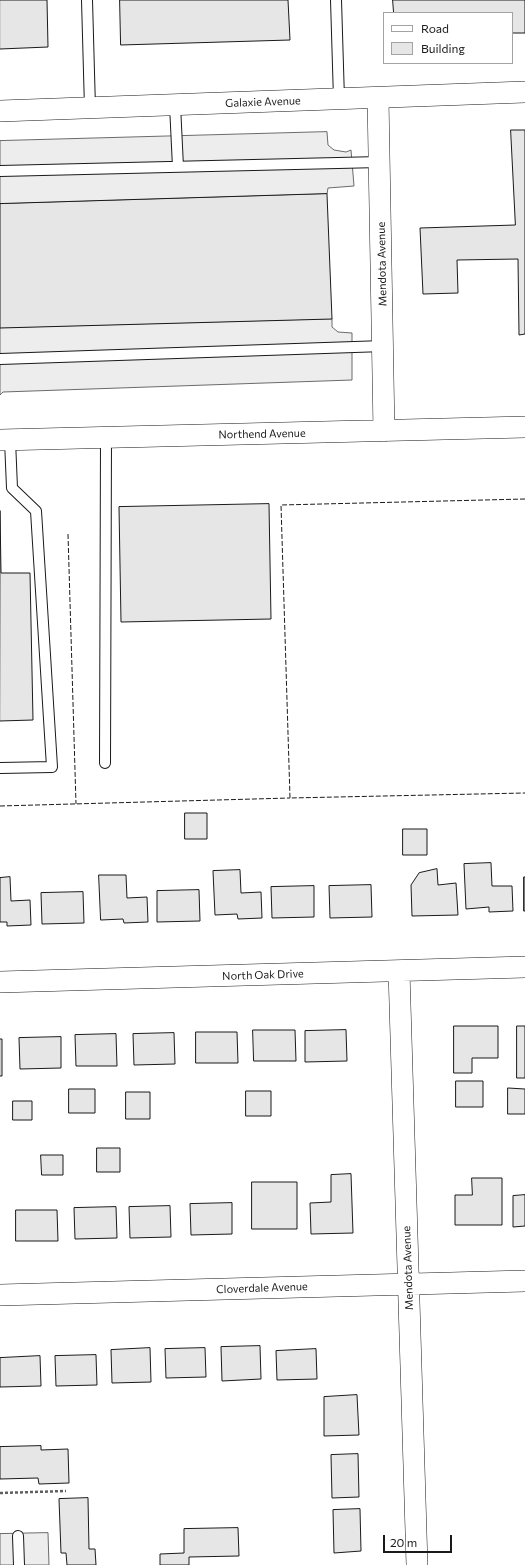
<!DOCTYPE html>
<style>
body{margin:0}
#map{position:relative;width:525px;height:1565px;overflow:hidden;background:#fff;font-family:Commissioner,sans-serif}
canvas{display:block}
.legend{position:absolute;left:383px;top:12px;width:130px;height:52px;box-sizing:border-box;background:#fff;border:1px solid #a3a3a3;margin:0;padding:5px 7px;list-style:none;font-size:12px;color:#1a1a1a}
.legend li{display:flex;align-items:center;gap:8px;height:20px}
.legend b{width:20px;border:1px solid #a3a3a3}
.scale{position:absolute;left:383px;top:1535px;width:69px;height:18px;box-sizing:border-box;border:2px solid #1a1a1a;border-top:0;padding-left:5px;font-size:12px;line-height:14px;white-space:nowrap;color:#1a1a1a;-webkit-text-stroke:3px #fff;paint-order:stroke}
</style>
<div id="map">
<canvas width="525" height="1565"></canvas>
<ul class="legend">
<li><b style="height:5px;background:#fff"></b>Road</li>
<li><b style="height:11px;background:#e6e6e6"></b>Building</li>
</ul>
<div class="scale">20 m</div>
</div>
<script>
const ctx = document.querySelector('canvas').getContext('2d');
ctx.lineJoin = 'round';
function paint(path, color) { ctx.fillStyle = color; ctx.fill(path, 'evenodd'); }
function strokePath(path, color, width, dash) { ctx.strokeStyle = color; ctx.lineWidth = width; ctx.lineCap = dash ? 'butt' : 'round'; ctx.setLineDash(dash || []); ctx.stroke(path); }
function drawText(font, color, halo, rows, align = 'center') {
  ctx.font = font + ' Commissioner,sans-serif'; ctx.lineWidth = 3; ctx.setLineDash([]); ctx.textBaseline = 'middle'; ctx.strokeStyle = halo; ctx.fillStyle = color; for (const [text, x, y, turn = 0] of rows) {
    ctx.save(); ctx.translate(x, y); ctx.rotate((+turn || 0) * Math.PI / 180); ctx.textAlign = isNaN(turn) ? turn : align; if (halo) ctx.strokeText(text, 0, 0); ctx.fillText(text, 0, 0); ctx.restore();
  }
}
const parking = new Path2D(`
 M327 132 328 145 334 150 346 152 351 150 354 186 328 188 327 194 0 204V141Z
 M332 319V327L338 332 352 333V380L3 392 0 395V328Z
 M48 1533 49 1565H0V1534Z`);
const building = new Path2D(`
 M0 0H47L48 47 0 49Z
 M120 0H288L290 40 121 45Z
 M393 0H525V33H512V13H394Z
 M511 130H525V334L519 335 518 259 457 260 458 293 423 294 420 228 515 225Z
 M327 194 332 319 0 328V204Z
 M269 504 271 619 121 622 119 507Z
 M0 511 1 573H30L33 720 0 721Z
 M185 813H207V839H185Z
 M403 829H427V855H403Z
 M491 863 492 886H512L513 911 489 912V907L466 909 464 864Z
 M437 869 438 885 456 883 458 915 412 916 411 885 419 873Z
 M240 870 241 893 261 892 262 918 238 919 237 914 215 915 213 871Z
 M99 875H126L127 898 147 897 148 922 124 923 123 919 101 920Z
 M10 877 11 901 30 900 31 925 7 926V922H0V878Z
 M524 877H525V911H524Z
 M371 885 372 917 330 918 329 886Z
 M314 886V917L272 918 271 887Z
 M199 890 200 921 157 922V891Z
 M83 892 84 923 42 924 41 893Z
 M454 1026H498V1058H472V1073H454Z
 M517 1026H525V1078H517Z
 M253 1030H295L296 1061H254Z
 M346 1030 347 1061 305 1062V1031Z
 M196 1032H237L238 1063H196Z
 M174 1033 175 1064 134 1065 133 1034Z
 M116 1034 117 1066H76L75 1035Z
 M61 1037V1068L20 1069 19 1038Z
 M0 1039H2V1076H0Z
 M456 1081H483V1107H456Z
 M508 1088 525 1089V1114H508Z
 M69 1089H95V1113H69Z
 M246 1091H271V1116H246Z
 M126 1092H150V1119H126Z
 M13 1101H32V1120H13Z
 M97 1148H120V1172H97Z
 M41 1155H63V1175H42Z
 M351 1174 353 1233 311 1234 310 1203 331 1202V1175Z
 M472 1178H502V1225H455V1195H472Z
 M252 1182H297V1229H252Z
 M525 1195V1226L513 1227V1196Z
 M232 1203V1234L191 1235 190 1204Z
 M170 1206 171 1237 130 1238 129 1207Z
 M116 1207 117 1238 75 1239 74 1208Z
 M16 1210H57L58 1241H16Z
 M260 1346 261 1379 222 1381 221 1347Z
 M150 1348 151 1382 112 1383 111 1350Z
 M205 1348 206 1377 166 1378 165 1349Z
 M316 1349 317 1379 277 1380 276 1351Z
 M96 1355 97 1385 56 1386 55 1356Z
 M40 1356 41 1386 0 1387V1358Z
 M357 1395 359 1435 324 1436V1397Z
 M41 1446V1450L68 1449 69 1483 39 1484 38 1478 0 1479V1447Z
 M358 1454 359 1497 332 1498 331 1455Z
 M88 1498 89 1549H95L96 1565H67L66 1553H61L59 1499Z
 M360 1509 361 1551 334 1553 333 1510Z
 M238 1528 239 1556 189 1557V1565H160V1554L184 1553V1529Z`);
const path = new Path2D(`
 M0 1493 66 1491`);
const service = new Path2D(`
 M87 0 90 108
 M336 0 339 99
 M175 105 178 167
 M0 171 380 162
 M0 359 384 346
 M105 763 106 438
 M0 768 52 767 36 511 12 488 10 440
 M18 1536 19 1565`);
const minor = new Path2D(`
 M378 98 384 431
 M0 111 525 92
 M0 440 525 427
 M399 971 417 1565
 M0 982 525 967
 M0 1295 525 1281`);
const fence = new Path2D(`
 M525 499 281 505 290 798 525 793
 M68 534 76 804
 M0 806 290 798`);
const streetNames = [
 ["Galaxie Avenue",263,102,-2],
 ["Mendota Avenue",382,264,-91],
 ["Northend Avenue",262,434,-1],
 ["North Oak Drive",263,975,-2],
 ["Mendota Avenue",408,1268,-92],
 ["Cloverdale Avenue",262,1288,-2]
];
paint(parking, '#ededed');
strokePath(parking, '#6a6a6a', 1);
paint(building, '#e6e6e6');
strokePath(building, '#1a1a1a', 1);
strokePath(service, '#1a1a1a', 12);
strokePath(minor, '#1a1a1a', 22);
strokePath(path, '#5f5f5f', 2.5, [3, 2]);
strokePath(service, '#fff', 10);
strokePath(minor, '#fff', 21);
strokePath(fence, '#1a1a1a', 1, [5, 2]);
drawText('11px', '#1a1a1a', '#fff', streetNames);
</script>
